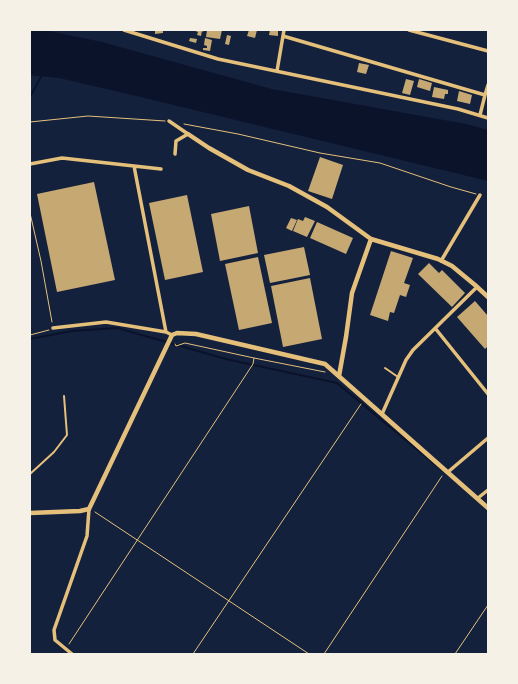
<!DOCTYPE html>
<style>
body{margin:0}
#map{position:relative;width:518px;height:684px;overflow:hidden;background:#14213d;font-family:"Archivo Narrow",sans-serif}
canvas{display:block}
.frame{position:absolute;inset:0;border:31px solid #f6f1e7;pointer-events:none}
</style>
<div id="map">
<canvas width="518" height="684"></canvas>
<div class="frame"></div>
</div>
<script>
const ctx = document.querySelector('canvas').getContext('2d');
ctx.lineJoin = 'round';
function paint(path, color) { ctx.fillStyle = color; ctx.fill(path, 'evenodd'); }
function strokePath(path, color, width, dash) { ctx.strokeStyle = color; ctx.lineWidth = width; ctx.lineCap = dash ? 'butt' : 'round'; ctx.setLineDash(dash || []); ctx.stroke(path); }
const water = new Path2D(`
 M30 30H44L102 42 272 89 466 124 488 130V181L128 94 59 78 30 75Z`);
const stream = new Path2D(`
 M30 97 42 75
 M30 339 72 331 117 328 226 359 337 383 443 471`);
const building = new Path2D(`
 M155 30H163V33L155 34Z
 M193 30H204L203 32 202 31 201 36 197 35 198 32Z
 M207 30H222L220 39 206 37Z
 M249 30H257L255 38 247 36Z
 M270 30H278V36L269 35Z
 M227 35 231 36 229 45 225 44Z
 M190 38 197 39 196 43 189 41Z
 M205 38 212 40 210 51 203 50V48H207V46L204 45Z
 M359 63 369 65 366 74 357 72Z
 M406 79 414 81 410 95 402 93Z
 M419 79 432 83 430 91 417 87Z
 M434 87 448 90V94H445L444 99 432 97Z
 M459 91 472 95 470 104 457 101Z
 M320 157 343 165 332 199 308 191Z
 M94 182 115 280 57 292 37 194Z
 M187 195 203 272 165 280 149 203Z
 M249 206 258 253 220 261 211 214Z
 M305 217 315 221 307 237 293 231 298 219 303 221Z
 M291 218 297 220 292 231 286 228Z
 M317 222 353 238 346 254 310 238Z
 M304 247 310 275 270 283 264 255Z
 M391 251 413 258 404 283 410 285 406 297 400 295 394 313 390 312 388 321 370 315Z
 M258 257 272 323 239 330 225 264Z
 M429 263 439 273 442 270 465 293 452 307 418 274Z
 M310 278 322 339 283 347 271 286Z
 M475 301 488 316V346L485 349 457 317Z`);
const path = new Path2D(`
 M30 122 88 116 165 121
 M184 124 238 134 320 153 380 163 451 187 476 194
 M30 213 41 261 52 322
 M30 335 49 330
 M175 344 176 346 185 343 254 358 325 372
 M95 512 309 654
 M69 644 253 364 254 358
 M193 654 361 404
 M324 654 442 476
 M455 654 488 605`);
const service = new Path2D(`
 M385 368 398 377
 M30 474 54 452 67 435 64 396`);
const minor = new Path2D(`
 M124 30 218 59 458 109 488 118
 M409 30 488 51
 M283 36 485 95 480 115
 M277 71 284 30
 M485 95 488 85
 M169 121 188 134 176 141 175 154
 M30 164 62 158 161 169
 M134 166 166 332
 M441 261 480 195
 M53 328 106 322 166 332 172 335
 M435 328 488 394
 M382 414 406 360 413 350 477 287
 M448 472 488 438
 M478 498 488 490
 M72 654 55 640 54 630 87 536 89 509`);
const tertiary = new Path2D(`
 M188 134 209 148 248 170 289 186 327 207 371 239 438 259 452 266 475 285 488 297
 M339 376 346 337 352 293 371 239
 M30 513 80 511 89 509 172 335 177 333 196 334 325 364 488 508`);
paint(water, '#0b132b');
strokePath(stream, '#0b132b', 2);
paint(building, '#c6a872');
strokePath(path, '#e5c07b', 1);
strokePath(service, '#e5c07b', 2);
strokePath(minor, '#e5c07b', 3.5);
strokePath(tertiary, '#e5c07b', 4.5);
</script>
